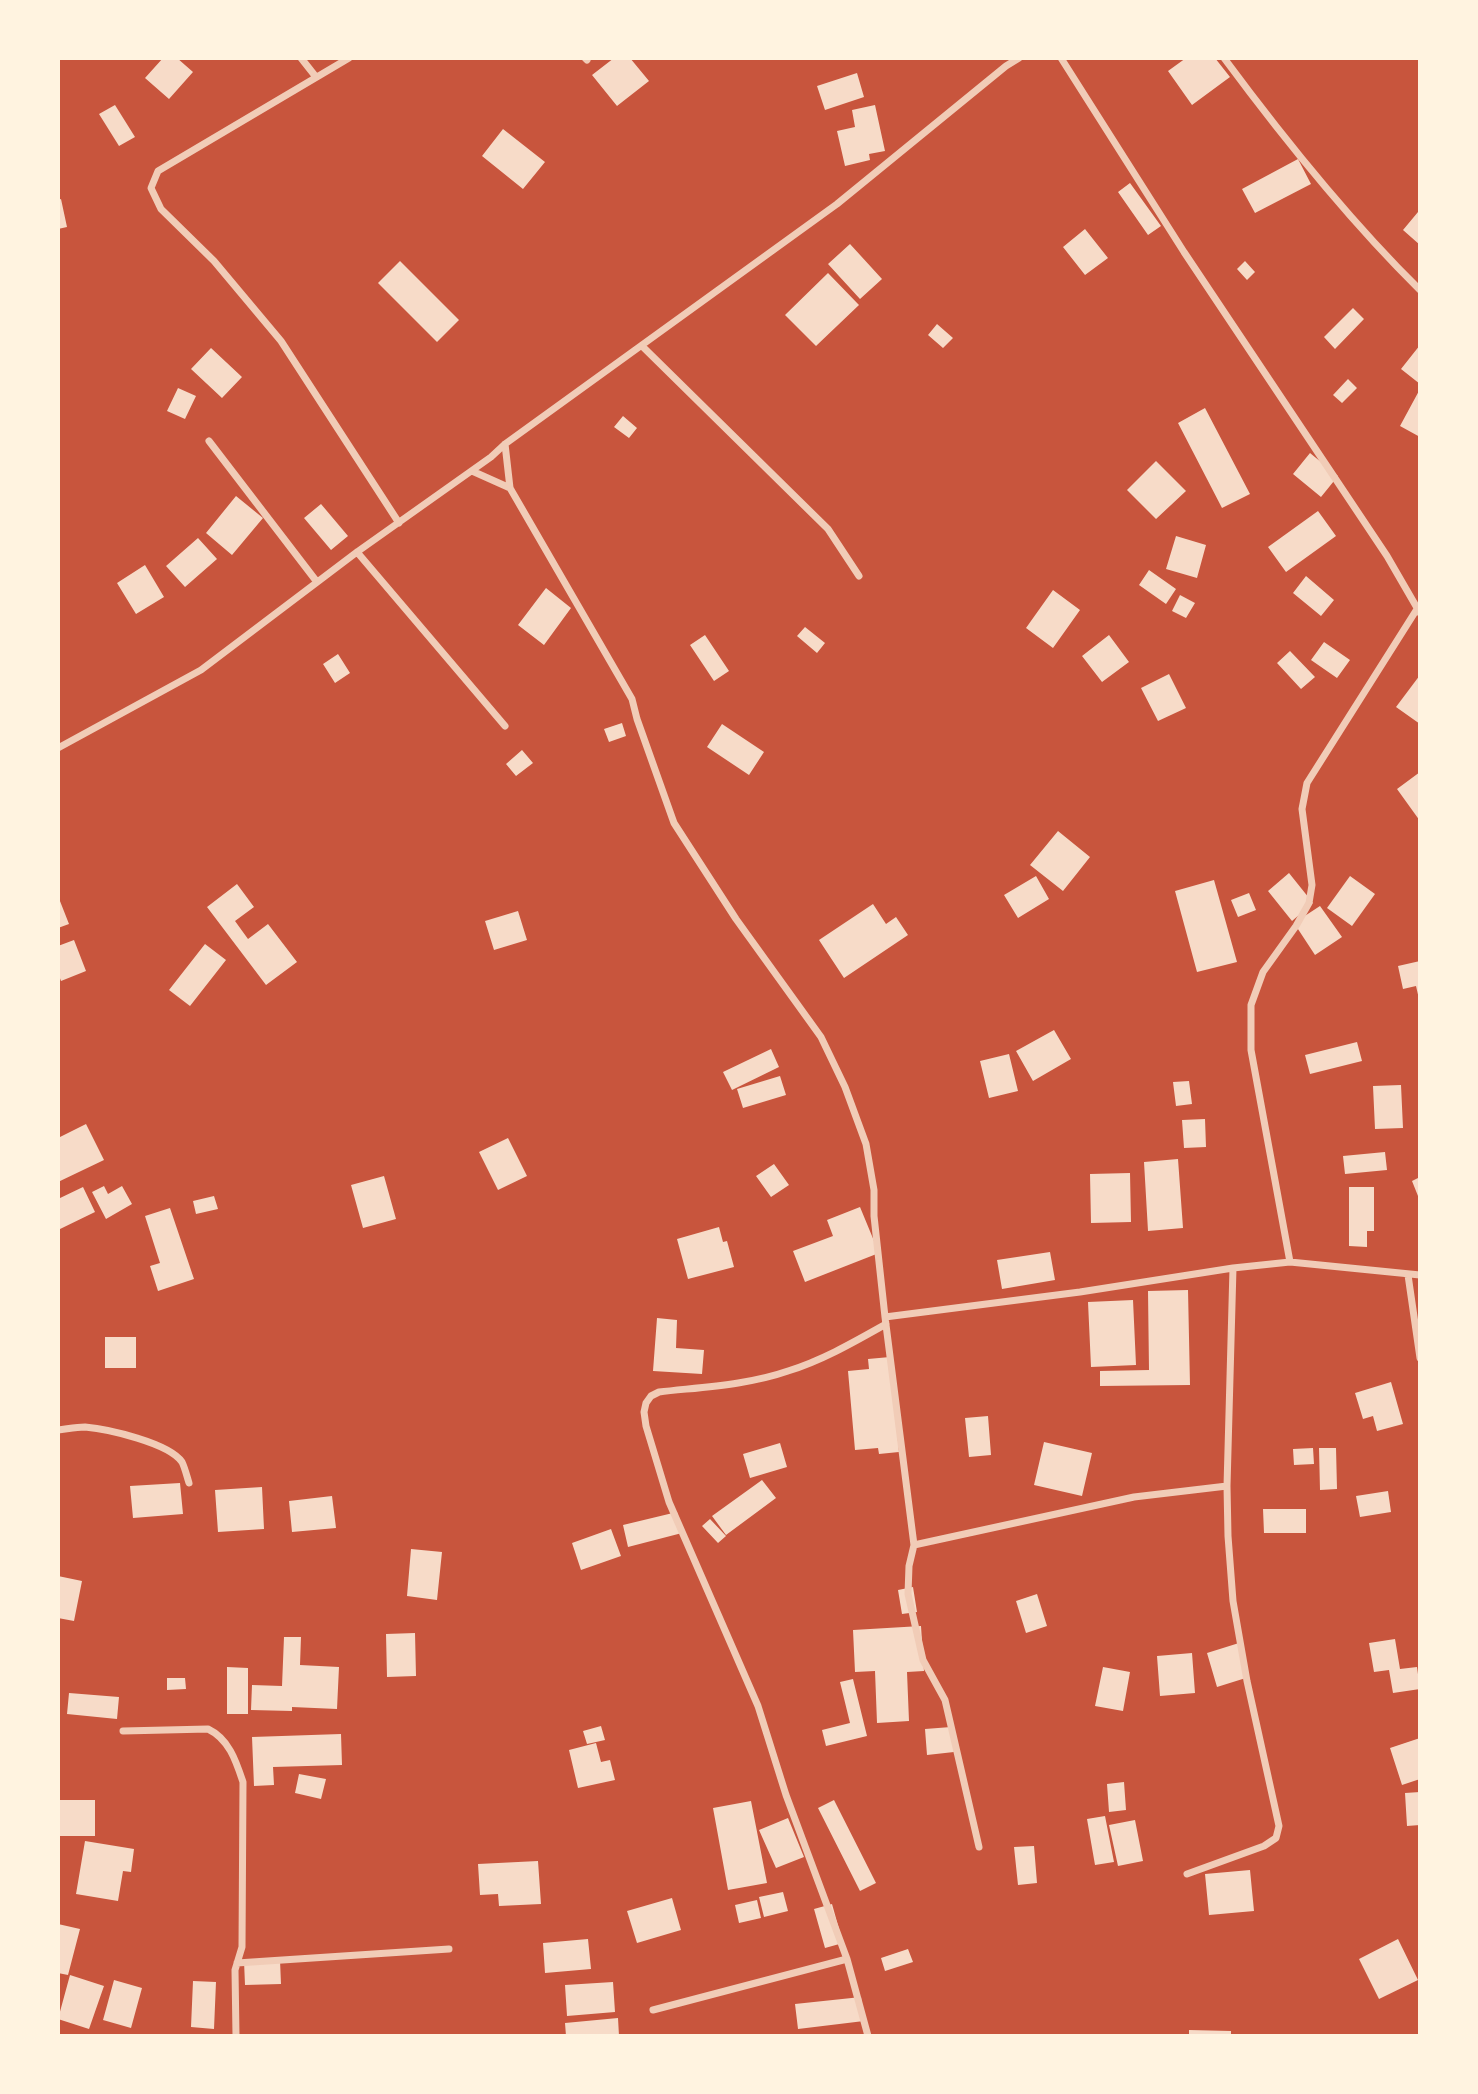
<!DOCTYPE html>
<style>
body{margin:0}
#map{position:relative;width:1478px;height:2094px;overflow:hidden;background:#c8553d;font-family:Jost,sans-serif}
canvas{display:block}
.frame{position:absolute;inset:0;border:60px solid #fff3e0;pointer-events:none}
</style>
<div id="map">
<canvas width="1478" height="2094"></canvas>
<div class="frame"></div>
</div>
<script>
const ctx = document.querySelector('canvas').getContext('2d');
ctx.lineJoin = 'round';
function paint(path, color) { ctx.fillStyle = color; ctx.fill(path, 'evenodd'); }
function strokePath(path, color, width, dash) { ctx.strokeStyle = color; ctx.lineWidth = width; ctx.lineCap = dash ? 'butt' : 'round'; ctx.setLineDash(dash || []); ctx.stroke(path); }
const building = new Path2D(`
 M163 58H177L193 72 169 99 145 78Z
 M614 58H630L649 81 617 106 592 75Z
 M1186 58H1215L1230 77 1192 105 1168 71Z
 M857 73 864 97 825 110 817 86Z
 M115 105 135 137 119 146 99 114Z
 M875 105 885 151 869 154 870 160 845 166 837 131 855 127 852 110Z
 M503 129 545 162 523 189 482 156Z
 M1298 159 1311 184 1255 213 1242 189Z
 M1130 183 1161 226 1148 235 1118 192Z
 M61 199 67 227 58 229V200Z
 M1418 212 1420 214V245L1403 230Z
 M1085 229 1108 258 1085 275 1063 247Z
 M850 244 882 279 860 299 828 264Z
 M400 261 459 320 437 342 378 283Z
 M1245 261 1255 272 1247 280 1237 269Z
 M828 273 859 305 816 346 785 315Z
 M1353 308 1364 319 1335 349 1324 337Z
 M937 324 953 338 943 348 928 335Z
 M1420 345V384L1401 369Z
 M211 348 242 377 222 398 191 369Z
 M1348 379 1357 388 1342 403 1333 395Z
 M178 388 196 396 185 419 167 411Z
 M1420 389V437L1400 426Z
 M1205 408 1250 494 1222 508 1178 423Z
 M623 416 637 428 629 438 614 427Z
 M1310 453 1338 476 1321 497 1293 474Z
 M1156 461 1186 491 1156 519 1127 490Z
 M236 496 263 518 232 555 206 533Z
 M321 504 348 536 331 550 304 518Z
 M1318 511 1336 536 1286 572 1268 547Z
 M1176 536 1206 545 1197 578 1166 569Z
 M198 538 217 559 185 587 166 566Z
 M145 565 164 597 136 614 117 583Z
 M1149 570 1176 589 1166 604 1139 585Z
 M1306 576 1334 600 1321 616 1293 593Z
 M546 588 571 608 544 645 518 625Z
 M1053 590 1080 610 1053 648 1026 628Z
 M1180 595 1195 603 1186 618 1172 611Z
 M805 627 825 643 817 653 797 636Z
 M705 635 729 671 714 681 690 645Z
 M1109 635 1129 662 1102 682 1082 656Z
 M1324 642 1350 660 1337 678 1311 660Z
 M1290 651 1315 677 1301 689 1277 663Z
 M338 654 350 673 335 683 323 664Z
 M1169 674 1186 708 1158 721 1141 688Z
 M1420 675V724L1396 707Z
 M622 723 626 736 609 742 604 729Z
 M722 724 764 752 749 775 707 747Z
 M522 750 533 763 516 776 506 764Z
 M1420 772V821L1397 789Z
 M1058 831 1090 857 1063 891 1030 865Z
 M1289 873 1313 903 1292 921 1268 891Z
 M1036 876 1049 899 1018 918 1004 895Z
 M1350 876 1375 894 1352 926 1327 908Z
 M1214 880 1237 962 1197 972 1175 891Z
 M237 884 254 907 235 921 248 939 268 924 297 962 266 985 207 907Z
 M1249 893 1256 910 1238 917 1231 900Z
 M58 896 69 924 58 928Z
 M873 904 886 924 896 917 908 935 844 978 819 940Z
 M1320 906 1342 937 1315 955 1294 923Z
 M518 911 527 940 494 950 485 921Z
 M74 940 86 971 61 981 58 973V946Z
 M205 944 226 960 190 1006 169 990Z
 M1420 961V999H1419L1416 986 1403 989 1398 966Z
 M1054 1030 1071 1059 1033 1081 1016 1051Z
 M1357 1042 1362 1061 1310 1074 1305 1055Z
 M771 1049 779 1067 732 1090 723 1072Z
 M1009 1054 1018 1091 989 1098 980 1061Z
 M780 1076 786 1095 743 1108 737 1089Z
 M1189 1081 1192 1104 1176 1106 1173 1082Z
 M1401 1085 1403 1128 1375 1129 1373 1086Z
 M1205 1119 1206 1147 1184 1148 1182 1120Z
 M86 1124 104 1160 58 1182V1138Z
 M508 1138 527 1176 498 1190 479 1152Z
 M1385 1152 1387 1170 1345 1174 1343 1156Z
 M1178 1159 1183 1228 1148 1231 1144 1162Z
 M774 1164 789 1185 771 1197 756 1176Z
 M1130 1173 1131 1222 1091 1223 1090 1174Z
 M384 1176 396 1219 363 1228 351 1185Z
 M1420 1177V1201L1412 1181Z
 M104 1186 108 1194 122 1186 132 1204 106 1219 92 1192Z
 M83 1187 95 1212 58 1230V1199Z
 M1349 1187H1374V1231H1367V1247L1349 1246Z
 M214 1196 218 1209 196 1214 193 1201Z
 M860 1207 879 1253 805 1282 793 1251 833 1236 827 1220Z
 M170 1208 194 1279 158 1291 150 1266 160 1263 145 1216Z
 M719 1227 723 1242 727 1241 734 1267 688 1279 677 1239Z
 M1050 1252 1055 1280 1002 1289 997 1260Z
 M1188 1290 1190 1385 1100 1386V1371L1149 1370 1148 1291Z
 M1133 1300 1136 1365 1091 1367 1088 1302Z
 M657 1318 677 1320 676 1348 704 1350 702 1374 653 1371Z
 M105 1337H136V1368H105Z
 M890 1357 899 1452 879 1454 878 1448 855 1450 848 1371 869 1369 868 1359Z
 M1391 1382 1403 1424 1377 1431 1373 1416 1363 1419 1355 1393Z
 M988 1416 991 1455 969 1457 965 1418Z
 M1044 1442 1092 1453 1082 1496 1034 1485Z
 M780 1443 787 1467 750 1478 743 1454Z
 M1313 1448 1314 1464 1294 1465 1293 1449Z
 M1319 1448H1336L1337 1489 1320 1490Z
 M762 1480 776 1498 726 1535 712 1516Z
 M180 1483 183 1514 133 1518 130 1486Z
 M262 1487 264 1529 218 1532 215 1490Z
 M1388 1491 1391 1512 1360 1517 1356 1496Z
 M332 1496 336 1528 292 1532 289 1501Z
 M1263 1509H1306V1533H1264Z
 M677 1512 682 1533 628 1547 623 1525Z
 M710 1519 726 1536 718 1543 702 1526Z
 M611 1529 621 1556 581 1570 572 1543Z
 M411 1549 442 1552 437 1600 407 1596Z
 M58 1576 82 1581 74 1621 58 1618Z
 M913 1587 917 1612 902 1614 898 1590Z
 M1037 1594 1047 1626 1026 1633 1016 1601Z
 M921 1626 924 1671 907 1672 909 1721 877 1723 875 1671 855 1672 853 1630Z
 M415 1633 416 1676 387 1677 386 1634Z
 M284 1637H301L300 1665 339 1667 337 1709 292 1707V1711L251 1710 252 1685 282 1686Z
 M1395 1639 1400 1669 1417 1667 1420 1689 1393 1693 1389 1670 1374 1672 1369 1643Z
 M1239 1643 1249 1677 1217 1687 1207 1653Z
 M1192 1653 1195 1693 1160 1696 1157 1656Z
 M227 1667 248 1668V1714H227Z
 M1103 1667 1130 1672 1123 1711 1095 1706Z
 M167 1678H185L186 1689 167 1690Z
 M853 1679 867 1736 826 1746 822 1730 850 1723 840 1682Z
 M69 1693 119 1697 117 1719 67 1714Z
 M601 1726 605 1740 587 1744 583 1731Z
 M951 1727 954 1752 927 1755 925 1729Z
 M341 1734 342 1765 273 1767 274 1785 254 1786 252 1737Z
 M1420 1738V1779L1402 1785 1390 1748Z
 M596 1743 601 1762 610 1760 615 1780 578 1788 569 1750Z
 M299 1774 326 1779 321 1799 295 1793Z
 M1124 1782 1126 1810 1109 1812 1107 1784Z
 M1420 1792V1825L1407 1826 1405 1793Z
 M58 1800H95V1836H58Z
 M834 1800 876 1883 860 1891 818 1808Z
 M751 1801 767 1883 728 1890 713 1808Z
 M1105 1816 1114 1862 1095 1865 1087 1819Z
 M788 1818 804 1857 776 1868 759 1830Z
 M1135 1820 1143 1861 1118 1866 1109 1825Z
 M85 1841 134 1849 131 1872 123 1871 118 1901 76 1894Z
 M1034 1846 1037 1883 1018 1885 1014 1847Z
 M538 1861 541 1904 499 1906 498 1894 480 1895 478 1864Z
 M1250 1870 1254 1911 1209 1915 1205 1874Z
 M783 1892 788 1911 764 1917 759 1897Z
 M672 1898 681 1930 637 1943 627 1911Z
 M757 1900 761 1918 739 1923 735 1905Z
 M832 1904 843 1943 825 1948 814 1909Z
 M58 1924 80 1929 68 1975 58 1973Z
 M588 1939 591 1969 545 1973 543 1943Z
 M1398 1939 1418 1980 1379 1999 1359 1959Z
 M908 1949 913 1962 885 1971 881 1958Z
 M280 1960 281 1984 245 1985 244 1961Z
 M70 1975 104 1986 89 2029 58 2019Z
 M114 1980 142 1988 131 2028 103 2020Z
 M193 1981 216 1982 214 2029 191 2027Z
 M613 1982 615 2012 567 2016 565 1985Z
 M861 1997 864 2021 798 2029 795 2004Z
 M618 2018 619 2036H566L565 2023Z
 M1189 2030 1231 2031V2036H1189Z`);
const minor = new Path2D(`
 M301 58 316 77
 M349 58 158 171 151 188 161 209 214 261 281 341 399 523
 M585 58 587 60
 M1061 58 1184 252 1387 556 1420 613
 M1224 58C1284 139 1348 219 1420 290
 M642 346 828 529 859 576
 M209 441 317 582
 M505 444 510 488 632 699 637 719 674 823 736 919 821 1037 845 1087 866 1144 874 1190V1216L885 1317 914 1545 909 1566 908 1594 923 1660 945 1700 979 1847
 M472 471 510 488
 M357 552 505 726
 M58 748 201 670 357 552 491 457 505 444 837 204 1006 66 1019 58
 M1290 1262 1251 1050V1005L1263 972 1296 926 1309 903 1312 885 1302 809 1307 783 1417 609
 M1408 1275 1420 1358
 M885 1317 1080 1292 1233 1268 1290 1262 1420 1275
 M58 1430C67 1429 76 1427 85 1427 108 1429 169 1443 182 1462 185 1468 187 1477 189 1483
 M914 1545 1134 1497 1227 1486
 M123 1731 208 1729C229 1739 236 1761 243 1782L242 1947 235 1970 236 2036
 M1187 1874 1264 1846 1276 1838 1279 1826 1247 1681 1233 1601 1228 1536 1227 1486 1233 1268
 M237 1963 449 1949
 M653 2010 847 1959
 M868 2036 847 1959 786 1795 758 1706 669 1502 646 1426 644 1412 646 1403 651 1396 659 1392C702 1387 748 1385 788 1371 823 1360 854 1342 886 1324`);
paint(building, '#f7dbc8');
strokePath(minor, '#f1ccb7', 7);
</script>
